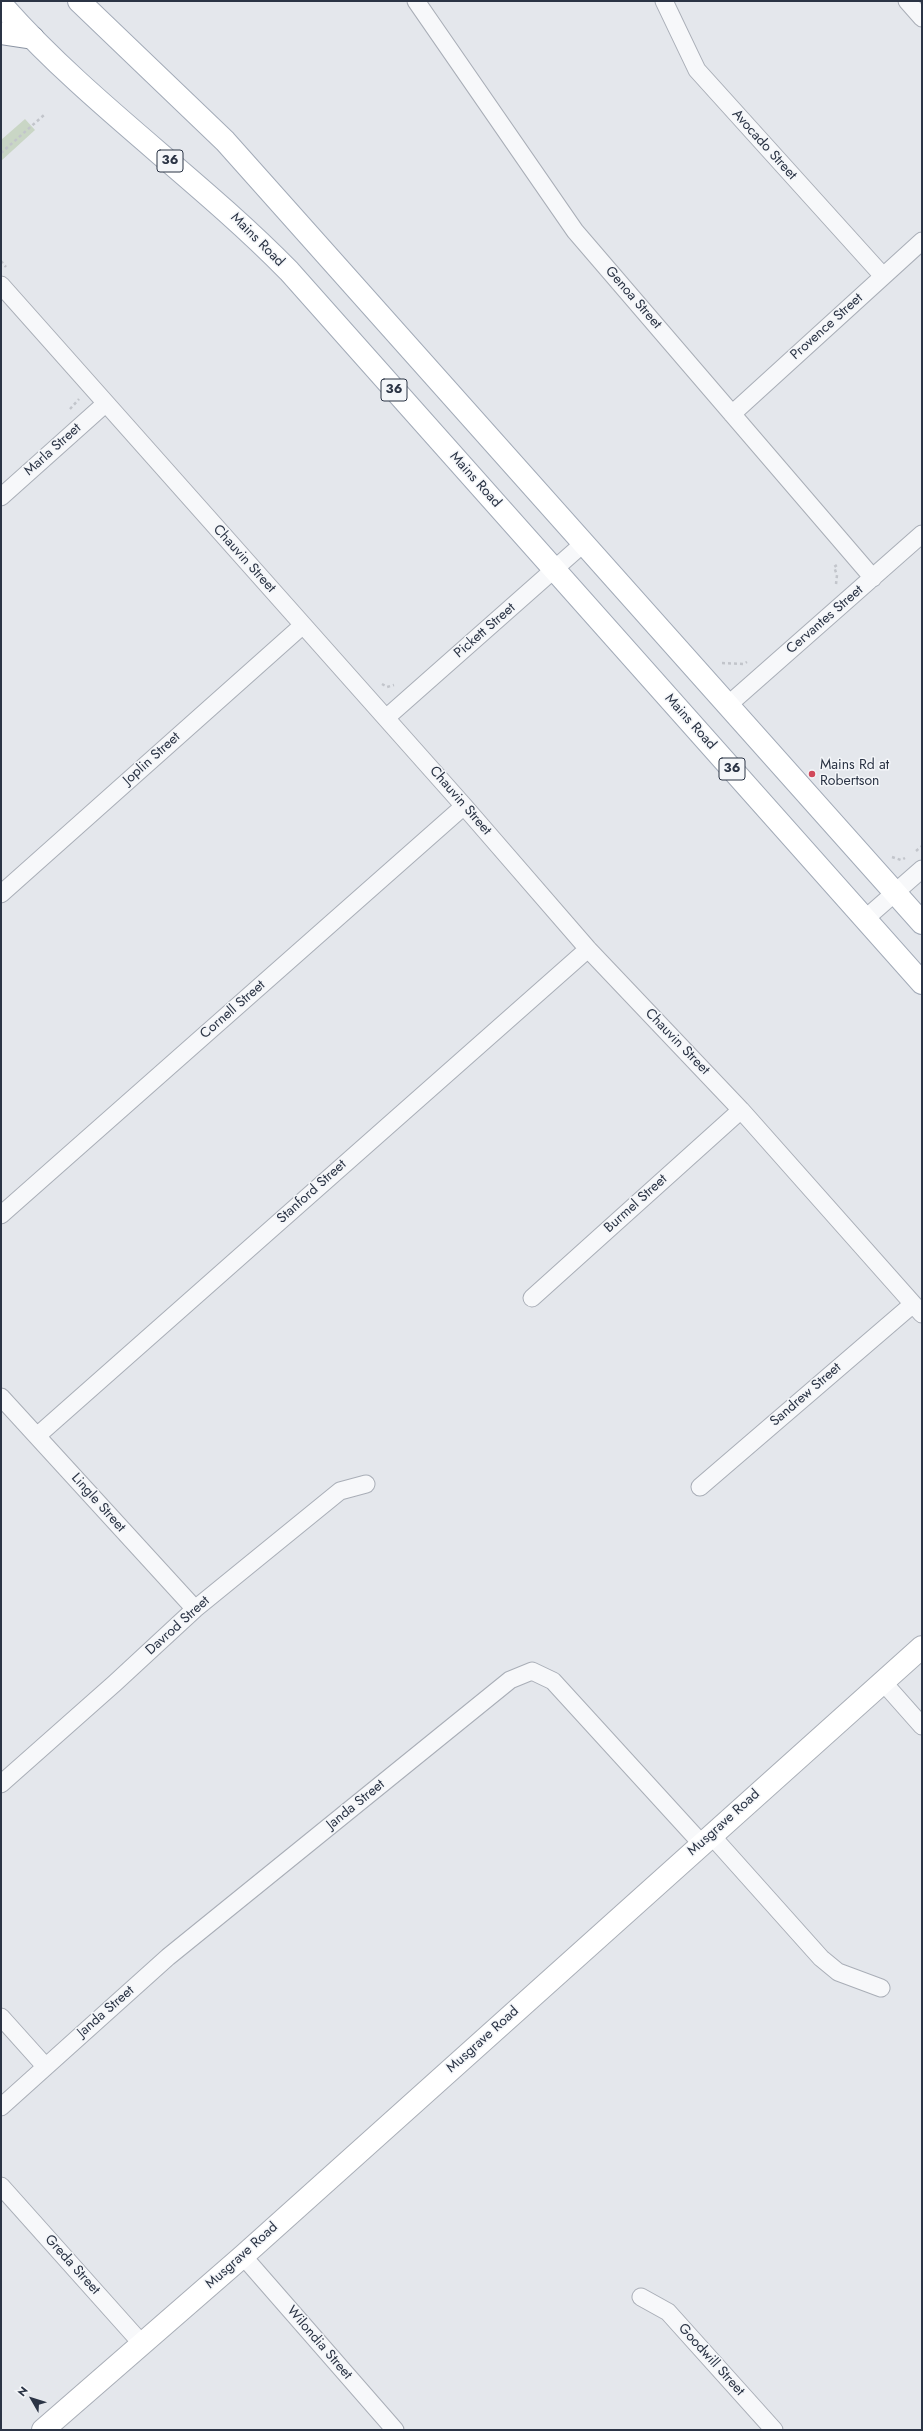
<!DOCTYPE html>
<style>
body{margin:0}
#map{position:relative;width:923px;height:2431px;overflow:hidden;background:#e4e7ec;font-family:Jost,sans-serif}
canvas{display:block}
.frame{position:absolute;inset:0;border:2px solid #2b3445;pointer-events:none}
.north{position:absolute;left:12px;top:2379px;width:40px;height:40px;-webkit-text-stroke:3px #f4f6f9;paint-order:stroke;rotate:309deg;font-size:11px;font-weight:700;line-height:16px;text-align:center;color:#2b3445}
.north::after{content:'';display:block;margin:auto;width:14px;height:18px;background:#2b3445;clip-path:polygon(50% 0,100% 100%,50% 72%,0 100%)}
</style>
<div id="map">
<canvas width="923" height="2431"></canvas>
<div class="frame"></div>
<div class="north">N</div>
</div>
<script>
const ctx = document.querySelector('canvas').getContext('2d');
ctx.lineJoin = 'round';
function paint(path, color) { ctx.fillStyle = color; ctx.fill(path, 'evenodd'); }
function strokePath(path, color, width, dash) { ctx.strokeStyle = color; ctx.lineWidth = width; ctx.lineCap = dash ? 'butt' : 'round'; ctx.setLineDash(dash || []); ctx.stroke(path); }
function drawText(font, color, halo, rows, align = 'center') {
  ctx.font = font + ' Jost,sans-serif'; ctx.lineWidth = 3; ctx.setLineDash([]); ctx.textBaseline = 'middle'; ctx.strokeStyle = halo; ctx.fillStyle = color; for (const [text, x, y, turn = 0] of rows) {
    ctx.save(); ctx.translate(x, y); ctx.rotate((+turn || 0) * Math.PI / 180); ctx.textAlign = isNaN(turn) ? turn : align; if (halo) ctx.strokeText(text, 0, 0); ctx.fillText(text, 0, 0); ctx.restore();
  }
}
const green = new Path2D(`
 M25 119 35 130 1 161V140Z`);
const path = new Path2D(`
 M1 153 44 115
 M1 261 6 267
 M70 409 79 399
 M836 584 837 575 834 567 837 565
 M722 663 743 664 747 662
 M382 684 387 687 394 685
 M916 851 922 846
 M892 857 901 860 905 858`);
const street = new Path2D(`
 M416 1 575 231 873 578
 M664 1 697 70 883 276
 M907 1 922 18
 M1 285 464 806 588 949 741 1110 922 1314
 M732 414 922 241
 M1 497 105 404
 M728 705 922 534
 M386 718 584 543
 M1 894 303 625
 M865 919 922 869
 M1 1215 464 806
 M532 1298 741 1110
 M1 1397 195 1609
 M37 1436 588 949
 M700 1487 913 1304
 M883 1682 922 1726
 M1 1784 115 1683 195 1609 340 1491 366 1484
 M711 1835 821 1958 838 1972 881 1988
 M1 2017 45 2066
 M1 2107 168 1957 510 1680 532 1671 553 1681 701 1843
 M1 2186 143 2345
 M243 2256 395 2430
 M641 2297 668 2312 774 2430`);
const secondary = new Path2D(`
 M43 2430 243 2256 922 1647`);
const primary = new Path2D(`
 M79 1 225 141 922 923
 M1 4C86 101 198 178 289 271L922 983`);
const highway = new Path2D(`
 M1 33 33 38`);
const markers = [
 [812,774,4,"#d1495b"]
];
const shields = [
 [170,161,26],
 [394,390,26],
 [732,769,26]
];
const shieldNames = [
 ["36",170,161],
 ["36",394,390],
 ["36",732,769]
];
const streetNames = [
 ["Avocado Street",764,145,48],
 ["Mains Road",257,240,45],
 ["Genoa Street",633,298,49],
 ["Provence Street",827,327,-42],
 ["Marla Street",53,450,-42],
 ["Mains Road",475,480,48],
 ["Chauvin Street",244,559,48],
 ["Cervantes Street",825,620,-41],
 ["Pickett Street",485,631,-41],
 ["Mains Road",690,722,48],
 ["Joplin Street",152,759,-42],
 ["Chauvin Street",460,801,49],
 ["Cornell Street",233,1010,-41],
 ["Chauvin Street",677,1042,46],
 ["Stanford Street",312,1192,-42],
 ["Burmel Street",636,1204,-42],
 ["Sandrew Street",806,1395,-41],
 ["Lingle Street",98,1503,48],
 ["Davrod Street",178,1626,-42],
 ["Janda Street",356,1805,-39],
 ["Musgrave Road",724,1823,-42],
 ["Janda Street",106,2012,-41],
 ["Musgrave Road",483,2040,-42],
 ["Musgrave Road",242,2256,-42],
 ["Greda Street",72,2265,48],
 ["Wilondia Street",319,2343,49],
 ["Goodwill Street",711,2360,48]
];
const poiNames = [
 ["Mains Rd at",820,766],
 ["Robertson",820,782]
];
paint(green, '#c9d6c5');
strokePath(street, '#a9aeb7', 19);
strokePath(secondary, '#a9aeb7', 24);
strokePath(primary, '#a3abb8', 24);
strokePath(highway, '#8b94a3', 24);
strokePath(path, '#c2c5cb', 2.5, [3, 3]);
strokePath(street, '#f7f8fa', 17);
strokePath(secondary, '#fff', 22);
strokePath(primary, '#fff', 22);
strokePath(highway, '#fff', 22);
for (const [x, y, r, color] of markers) { const dot = new Path2D(); dot.arc(x, y, r, 0, 2 * Math.PI); ctx.fillStyle = color; ctx.fill(dot); strokePath(dot, '#f4f6f9', 1.5); }
for (const [x, y, w] of shields) { const box = new Path2D(); box.roundRect(x - w / 2, y - 11, w, 22, 3); ctx.fillStyle = '#f4f6f9'; ctx.fill(box); strokePath(box, '#2b3445', 1); }
drawText('bold 13px', '#2b3445', null, shieldNames);
drawText('14px', '#2b3445', '#f4f6f9', streetNames);
drawText('14px', '#2b3445', '#f4f6f9', poiNames, 'left');
</script>
